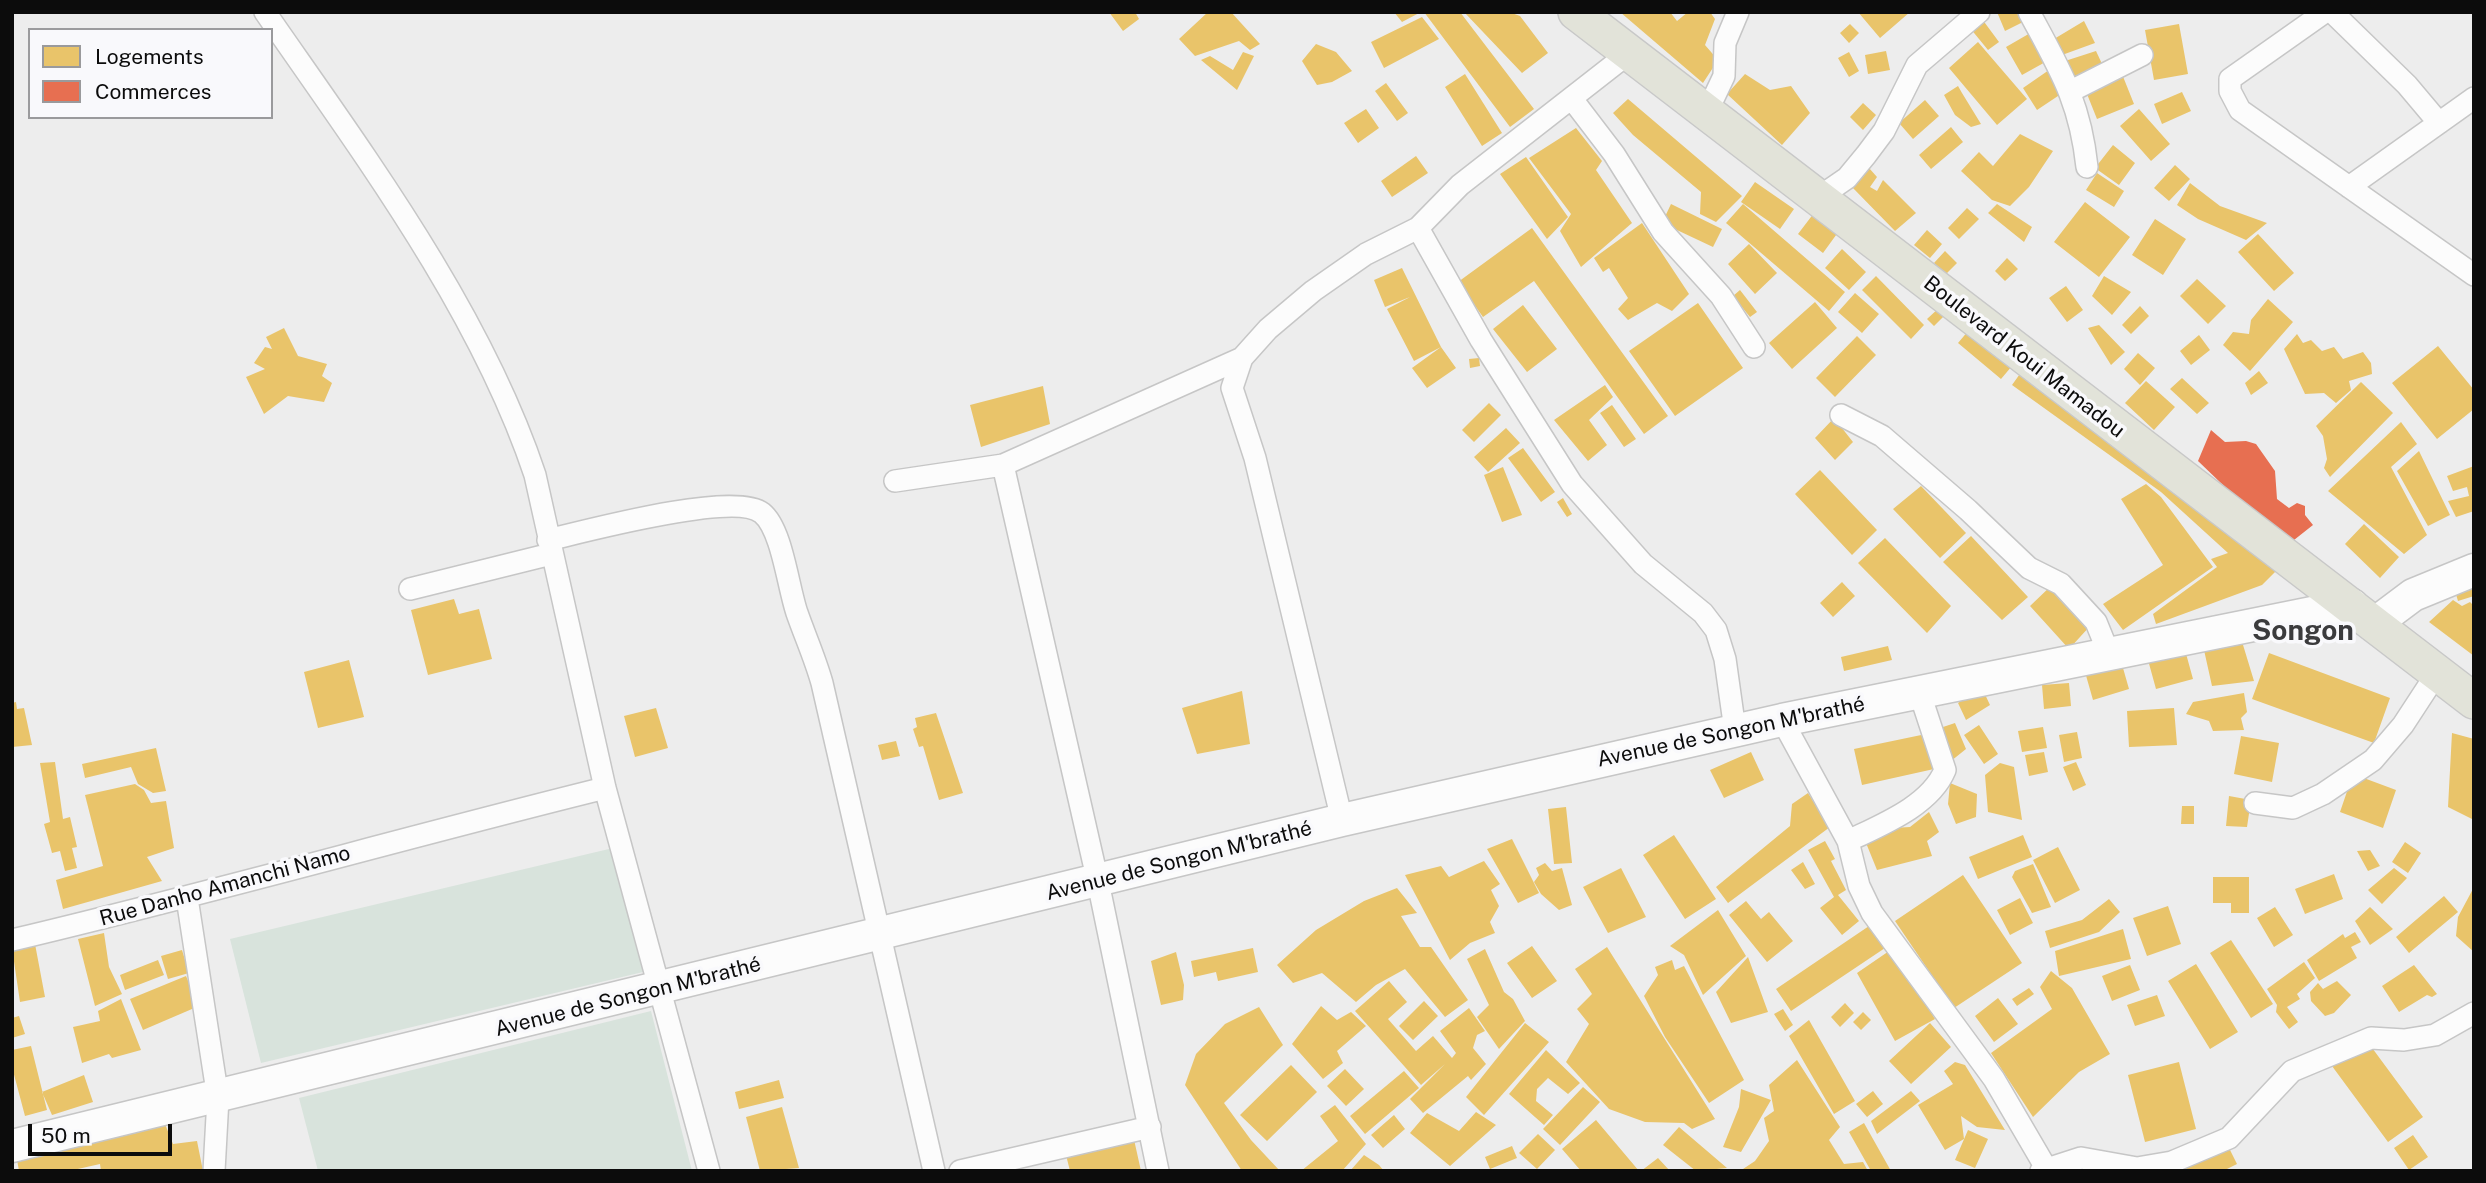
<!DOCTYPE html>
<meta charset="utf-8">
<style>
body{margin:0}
#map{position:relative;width:2486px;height:1183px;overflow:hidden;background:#ededed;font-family:"Public Sans",sans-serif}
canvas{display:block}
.frame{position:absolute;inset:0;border:14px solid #0c0c0c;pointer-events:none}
.legend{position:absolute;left:28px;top:28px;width:245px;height:91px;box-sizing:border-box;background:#f9f9fc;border:2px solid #9a9a9c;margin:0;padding:9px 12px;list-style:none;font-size:21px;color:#0c0c0c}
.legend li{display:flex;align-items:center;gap:14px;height:35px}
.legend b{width:35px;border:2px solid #9a9a9c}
.scale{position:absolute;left:28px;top:1124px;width:144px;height:32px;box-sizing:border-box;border:4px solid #0c0c0c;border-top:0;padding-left:9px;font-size:21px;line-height:24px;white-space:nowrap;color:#0c0c0c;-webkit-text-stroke:5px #f9f9fc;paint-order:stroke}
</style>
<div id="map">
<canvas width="2486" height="1183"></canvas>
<div class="frame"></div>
<ul class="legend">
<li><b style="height:19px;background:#e9c46a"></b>Logements</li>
<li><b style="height:19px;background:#e76f51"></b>Commerces</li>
</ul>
<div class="scale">50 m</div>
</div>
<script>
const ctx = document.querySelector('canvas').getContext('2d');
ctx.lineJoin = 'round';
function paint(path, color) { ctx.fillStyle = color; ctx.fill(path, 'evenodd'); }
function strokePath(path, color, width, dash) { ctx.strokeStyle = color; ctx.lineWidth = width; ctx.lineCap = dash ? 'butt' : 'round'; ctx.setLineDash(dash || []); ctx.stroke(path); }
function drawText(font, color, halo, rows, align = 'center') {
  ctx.font = font + ' "Public Sans",sans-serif'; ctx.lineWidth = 7; ctx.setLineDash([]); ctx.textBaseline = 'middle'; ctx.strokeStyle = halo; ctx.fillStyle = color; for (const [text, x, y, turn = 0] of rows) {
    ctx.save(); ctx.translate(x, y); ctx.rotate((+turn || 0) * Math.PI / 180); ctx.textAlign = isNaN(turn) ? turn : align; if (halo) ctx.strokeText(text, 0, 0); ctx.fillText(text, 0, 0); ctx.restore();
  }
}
const green = new Path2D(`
 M613 848 643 972 261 1063 230 939Z
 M651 1011 692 1171H318L299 1098Z`);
const homes = new Path2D(`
 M1109 12H1135L1139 19 1123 31Z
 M1208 12H1231L1260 44 1250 50 1239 41 1195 56 1179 39Z
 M1394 12H1421L1402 22Z
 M1424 12H1460L1534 109 1510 127Z
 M1464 12H1509L1520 16 1548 53 1522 73Z
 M1620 12H1670L1677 21 1688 12H1710L1715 19 1705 45 1718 60 1703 83Z
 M1858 12H1910L1880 38Z
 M1997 12H2024L2027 20 2005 31Z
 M1422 17 1439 39 1384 68 1371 42Z
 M1982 19 1999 42 1988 50 1970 28Z
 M2084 21 2095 43 2062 55 2054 39Z
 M1850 24 1859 33 1849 43 1840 33Z
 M2179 24 2188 74 2154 80 2145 30Z
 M2032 32 2049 60 2022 75 2006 47Z
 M1978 42 2027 99 1997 125 1949 68Z
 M1316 44 1336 52 1352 71 1332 82 1317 85 1302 61Z
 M1886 51 1890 70 1868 74 1865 55Z
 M2096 51 2103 66 2076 82 2065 61Z
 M1243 52 1254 56 1237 90 1201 60 1210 56 1233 70Z
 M1849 52 1859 71 1849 77 1838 58Z
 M2049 70 2064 92 2037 110 2023 88Z
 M1465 74 1502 133 1482 146 1445 87Z
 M1745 74 1770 90 1791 86 1810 113 1782 145 1727 94Z
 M2122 74 2134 104 2097 119 2085 89Z
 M1386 83 1408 113 1397 121 1375 91Z
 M1958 86 1962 93 1981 124 1971 127 1955 115 1944 95Z
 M2182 92 2191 111 2162 124 2154 104Z
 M1628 99 1742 196 1716 222 1700 214 1701 192 1633 135 1613 113Z
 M1925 100 1939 116 1913 139 1899 123Z
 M1863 103 1876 115 1863 130 1850 117Z
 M1366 109 1379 128 1358 143 1344 123Z
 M2139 109 2170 144 2151 161 2120 126Z
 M1951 127 1963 142 1931 169 1919 155Z
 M1576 128 1602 161 1596 170 1632 223 1581 267 1560 231 1571 214 1529 158Z
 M2020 134 2053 151 2029 187 2010 206 1992 200 1961 171 1979 152 1993 166Z
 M2113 145 2135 163 2119 185 2095 168Z
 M1416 156 1428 173 1392 197 1381 181Z
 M1526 157 1568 217 1547 239 1500 174Z
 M2175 165 2190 179 2169 201 2154 188Z
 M1869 168 1877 177 1870 187 1877 191 1883 180 1916 213 1895 231 1852 187Z
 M2097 173 2124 191 2114 207 2086 190Z
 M1755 182 1794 209 1780 229 1741 202Z
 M2190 183 2220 206 2267 223 2246 240 2198 219 2177 205Z
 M2085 202 2130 237 2099 277 2054 242Z
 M1671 204 1722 229 1713 247 1662 223Z
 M1743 204 1845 292 1829 311 1726 223Z
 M1997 204 2032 227 2024 242 1988 213Z
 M1967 208 1979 219 1959 239 1948 228Z
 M1814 213 1839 231 1823 253 1798 234Z
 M2155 219 2186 239 2163 275 2132 255Z
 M1642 223 1689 294 1672 311 1657 303 1628 320 1618 309 1628 298 1609 268 1603 272 1594 258Z
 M1532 228 1668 416 1644 434 1534 281 1483 317 1458 282Z
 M1927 230 1942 244 1930 258 1914 245Z
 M2258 234 2294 273 2274 291 2238 252Z
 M1749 244 1777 273 1755 294 1728 264Z
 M1842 249 1866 272 1849 290 1825 268Z
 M1945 251 1957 263 1946 274 1934 263Z
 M2007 258 2018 269 2005 281 1995 271Z
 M1402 268 1441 347 1414 361 1387 309 1410 297 1385 307 1374 280Z
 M1876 276 1924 325 1911 339 1862 290Z
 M2104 276 2131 292 2112 315 2092 296Z
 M2197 279 2226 306 2208 324 2180 296Z
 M2066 286 2083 310 2067 322 2049 298Z
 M1740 290 1757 312 1750 317 1733 296Z
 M1855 293 1879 314 1862 333 1838 312Z
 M2268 299 2293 322 2250 371 2223 345 2233 332 2249 334 2251 320Z
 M1815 302 1837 328 1792 369 1769 343Z
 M1698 303 1743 368 1675 416 1629 351Z
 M1523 305 1557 349 1527 372 1493 329Z
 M2140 306 2149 316 2131 334 2122 325Z
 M1940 307 1947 313 1934 326 1927 319Z
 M2099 325 2125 352 2111 365 2088 328Z
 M284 328 298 356 327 364 322 376 332 383 324 402 288 396 264 414 246 377 265 369 254 363 265 347 272 349 266 337Z
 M1969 330 2012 366 2001 379 1958 343Z
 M2297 334 2303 343 2311 340 2322 351 2334 347 2343 359 2363 352 2371 363 2372 374 2349 381 2351 390 2336 403 2324 393 2305 394 2284 349Z
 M2199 335 2210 350 2191 365 2180 351Z
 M1857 336 1876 355 1835 397 1816 378Z
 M2438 346 2474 390V409L2437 439 2392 383Z
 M1441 347 1456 368 1427 388 1412 368Z
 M2138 353 2155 368 2140 385 2124 369Z
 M1479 358 1480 366 1470 368 1469 359Z
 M2022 371 2276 571 2262 585 2156 624 2153 614 2217 567 2211 559 2228 553 2161 492 2012 385Z
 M2259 371 2268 383 2251 395 2245 383Z
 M2182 378 2209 403 2197 414 2170 389Z
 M2146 381 2175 407 2154 430 2125 403Z
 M2361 382 2393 413 2330 477 2324 468 2327 459 2323 436 2316 426Z
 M1605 385 1613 397 1589 420 1607 445 1588 461 1554 420Z
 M1043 386 1050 424 981 447 970 405Z
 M1489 403 1501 415 1474 442 1462 430Z
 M1612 405 1636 439 1624 447 1600 413Z
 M1834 418 1853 442 1835 460 1815 438Z
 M2401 422 2417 444 2391 467 2427 535 2404 554 2328 491Z
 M1506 428 1520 443 1488 472 1474 457Z
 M1523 448 1555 492 1541 502 1508 458Z
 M2419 451 2450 515 2428 526 2397 471Z
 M2474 466V511L2456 517 2448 501 2469 496 2467 487 2453 491 2447 476Z
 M1503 467 1522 515 1502 522 1484 475Z
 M1820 470 1877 530 1852 555 1795 494Z
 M2146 484 2161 497 2213 567 2123 630 2103 604 2163 565 2121 499Z
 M1921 486 1966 533 1940 558 1893 509Z
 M1563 498 1572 514 1567 517 1557 502Z
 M2364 524 2399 557 2380 578 2345 544Z
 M1971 536 2028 597 2002 620 1943 562Z
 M1885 538 1951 606 1927 633 1858 563Z
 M2474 571V596L2458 601 2451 578Z
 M1842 582 1855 596 1833 617 1820 603Z
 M2053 584 2091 625 2069 649 2030 606Z
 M454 599 459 614 479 609 492 659 428 675 411 610Z
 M2453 600 2462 606 2470 602 2474 606V656L2429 622Z
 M2240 635 2254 681 2212 686 2202 641Z
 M1888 646 1892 660 1844 671 1841 657Z
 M2185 650 2193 679 2156 689 2148 660Z
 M2269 653 2390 698 2374 743 2252 699Z
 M349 660 364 717 318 728 304 672Z
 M2121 661 2129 689 2093 700 2085 672Z
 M2069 683 2071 706 2044 709 2042 685Z
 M1981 686 1990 705 1966 720 1958 703Z
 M1242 691 1250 744 1197 754 1182 708Z
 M2244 693 2247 712 2241 718 2244 730 2213 731 2209 721 2186 714 2193 702Z
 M16 702 17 709 24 708 32 745 12 747V703Z
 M656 708 668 748 635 757 624 716Z
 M2174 708 2177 745 2129 747 2127 711Z
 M936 713 963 793 939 800 923 746 919 747 913 729 917 727 915 718Z
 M1955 723 1966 749 1951 761 1937 729Z
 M1979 725 1998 754 1984 764 1964 735Z
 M2043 727 2047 748 2022 752 2018 731Z
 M2077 732 2082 758 2064 762 2059 735Z
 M2452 733 2474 739V820L2448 807Z
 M1926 734 1934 769 1862 785 1854 749Z
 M2241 736 2279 743 2272 782 2234 774Z
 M896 741 900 756 882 760 878 745Z
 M156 748 166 791 153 793 138 784 131 767 85 778 82 764Z
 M1751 752 1764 780 1724 798 1710 770Z
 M2044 752 2048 772 2029 776 2025 755Z
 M55 762 63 819 70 817 77 847 72 848 77 868 65 871 60 851 52 853 44 824 50 822 40 763Z
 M2076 762 2086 785 2073 791 2063 767Z
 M2000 763 2014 767 2022 820 1988 812 1985 775Z
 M2353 774 2396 790 2383 828 2340 812Z
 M1950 783 1977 794 1976 817 1956 824 1948 804Z
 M135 784 144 790 151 803 166 801 174 848 147 857 162 881 63 909 56 880 103 866 85 795Z
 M1808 793 1830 827 1728 903 1716 887 1790 826 1792 804Z
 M2229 796 2251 800 2247 827 2226 826Z
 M2182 806H2194V824H2181Z
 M1566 807 1572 863 1554 864 1548 809Z
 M1929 812 1939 832 1927 841 1932 856 1877 870 1864 838 1893 828 1910 827Z
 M1674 835 1716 899 1685 919 1643 855Z
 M2023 835 2032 857 1978 879 1969 857Z
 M1512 839 1539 893 1518 903 1487 849Z
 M1825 841 1835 859 1831 861 1846 890 1838 895 1859 921 1842 935 1820 908 1834 897 1808 850Z
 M2405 842 2421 853 2408 873 2392 862Z
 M2058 847 2080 890 2055 903 2033 860Z
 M2370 850 2380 866 2368 871 2357 851Z
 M1484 861 1500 884 1491 890 1499 906 1490 922 1495 933 1470 943 1450 960 1405 875 1441 866 1449 877Z
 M1803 862 1815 884 1805 889 1791 870Z
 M1545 863 1552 871 1562 868 1572 905 1559 910 1541 894 1534 882 1539 875 1536 868Z
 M2033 864 2051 907 2032 913 2012 877 2015 871Z
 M1621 868 1646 917 1608 933 1583 887Z
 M2394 868 2407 878 2382 904 2368 890Z
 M2334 874 2343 899 2305 914 2295 889Z
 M1963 875 2022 963 1954 1008 1895 921Z
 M2213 877H2249V913H2231V903H2213Z
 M2474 887V952L2456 936 2458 917Z
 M1397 888 1417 913 1401 916 1420 947H1431L1468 1000 1445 1017 1405 969 1376 985 1356 1002 1322 973 1293 983 1277 965 1316 930 1364 901Z
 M2444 896 2458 912 2409 953 2396 937Z
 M2020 898 2033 923 2010 935 1997 910Z
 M2109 899 2120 912 2099 932 2050 948 2045 931 2082 920Z
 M1746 901 1761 919 1769 912 1793 941 1767 962 1729 915Z
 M2168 906 2181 944 2147 956 2133 918Z
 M2275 907 2293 935 2274 947 2257 918Z
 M2370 907 2393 929 2370 945 2355 921Z
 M1718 910 1746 956 1703 995 1684 955 1670 946Z
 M1872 924 1888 946 1791 1011 1776 989Z
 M2123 929 2131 959 2059 976 2055 951Z
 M2355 932 2361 942 2351 947 2357 958 2319 981 2307 960 2343 934 2345 938Z
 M104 933 109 967 122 994 95 1006 78 939Z
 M2231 940 2273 1004 2251 1018 2210 953Z
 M35 944 45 997 20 1002 12 948Z
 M1532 946 1557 981 1532 998 1507 963Z
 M1607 947 1715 1119 1692 1129 1684 1123 1645 1122 1609 1109 1566 1062 1589 1024 1577 1009 1592 994 1575 969Z
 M1253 948 1258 972 1218 981 1216 972 1194 977 1191 961Z
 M1485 949 1504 992 1513 999 1525 1021 1499 1049 1477 1017 1489 1005 1467 959Z
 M1892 949 1935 1019 1895 1041 1857 973Z
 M182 950 189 973 168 979 161 956Z
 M1176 952 1184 985 1183 1000 1161 1005 1151 961Z
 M1748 957 1768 1012 1731 1023 1716 992Z
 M158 960 164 975 125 990 120 975Z
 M1672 960 1675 970 1684 966 1744 1080 1709 1103 1665 1037 1644 996 1658 975 1655 967Z
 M2304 962 2315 978 2297 994 2300 999 2287 1007 2298 1022 2289 1029 2276 1012 2277 1005 2267 989Z
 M2196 964 2238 1032 2210 1049 2168 981Z
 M2130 965 2140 990 2112 1001 2102 976Z
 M2414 965 2437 994 2432 997 2427 995 2399 1012 2382 986Z
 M2051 971 2072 988 2110 1054 2079 1072 2033 1117 1991 1053 2052 1009 2040 987Z
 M186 976 199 1006 143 1030 130 999Z
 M1389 981 1407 1002 1388 1019 1416 1051 1433 1036 1452 1058 1456 1053 1440 1031 1469 1008 1485 1031 1477 1035 1473 1048 1486 1064 1471 1080 1468 1076 1423 1113 1410 1099 1445 1064 1421 1085 1355 1011Z
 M2337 981 2351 995 2334 1013 2325 1016 2311 1001 2310 992 2318 983 2323 989Z
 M2029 988 2034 994 2017 1006 2012 999Z
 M2157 995 2165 1016 2135 1026 2127 1005Z
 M1998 998 2018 1024 1994 1042 1975 1016Z
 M121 999 141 1050 112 1058 109 1054 82 1063 73 1027 100 1021 98 1011Z
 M1424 1001 1438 1016 1413 1040 1399 1026Z
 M1845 1003 1854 1013 1840 1027 1831 1017Z
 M1321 1006 1337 1020 1351 1012 1366 1026 1337 1051 1343 1063 1323 1079 1292 1044Z
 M1259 1007 1283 1045 1224 1103 1251 1140 1280 1171H1242L1185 1085 1196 1054 1225 1024Z
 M1783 1009 1793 1025 1785 1031 1774 1014Z
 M1863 1012 1871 1020 1861 1030 1853 1022Z
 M19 1016 25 1034 12 1038V1018Z
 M1809 1020 1855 1101 1834 1114 1789 1036Z
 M1525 1023 1549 1042 1484 1115 1466 1097Z
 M1930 1023 1951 1047 1911 1084 1889 1061Z
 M2367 1041 2423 1117 2388 1142 2332 1066Z
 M31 1046 47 1110 25 1116 12 1067V1050Z
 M1546 1050 1580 1083 1568 1094 1548 1078 1537 1089 1536 1101 1553 1115 1544 1125 1509 1094Z
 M1797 1060 1840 1127 1829 1140 1844 1164 1863 1162 1868 1171H1740L1755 1161 1769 1141 1764 1118 1774 1111 1769 1085Z
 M1955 1062 1965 1065 2005 1130 1977 1127 1961 1116 1964 1139 1945 1150 1918 1105 1953 1084 1944 1071Z
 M2179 1062 2196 1129 2145 1142 2128 1075Z
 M1291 1065 1317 1092 1267 1141 1240 1115Z
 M1345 1069 1364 1089 1346 1106 1327 1086Z
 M1404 1071 1419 1088 1365 1134 1350 1116Z
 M84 1075 93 1102 52 1115 42 1092Z
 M779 1080 784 1098 739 1109 735 1092Z
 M1583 1087 1600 1102 1560 1145 1543 1129Z
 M1741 1089 1771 1100 1741 1152 1723 1147 1739 1107Z
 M1873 1091 1883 1104 1867 1117 1856 1104Z
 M1911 1091 1920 1101 1877 1134 1871 1121Z
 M1335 1105 1366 1144 1342 1171H1301L1338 1141 1320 1116Z
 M782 1107 799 1168 760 1171 746 1117Z
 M1476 1112 1496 1125 1450 1166 1410 1133 1427 1113 1459 1131Z
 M1394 1115 1405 1129 1383 1148 1371 1135Z
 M163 1119 173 1144 197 1141 203 1171H101L100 1164 69 1171H19L16 1154Z
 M1596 1120 1639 1171H1581L1562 1149Z
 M1864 1123 1891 1171H1871L1849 1132Z
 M1679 1127 1727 1168 1696 1171 1663 1145Z
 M1968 1130 1988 1139 1975 1168 1955 1160Z
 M1538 1134 1555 1150 1537 1169 1519 1153Z
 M1133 1135 1141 1171H1070L1065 1151Z
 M2413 1135 2428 1157 2409 1170 2394 1148Z
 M2226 1142 2237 1164 2223 1171H2180L2177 1164Z
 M1512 1146 1517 1158 1490 1169 1485 1157Z
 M1364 1155 1379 1165 1384 1171H1350Z
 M1658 1158 1670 1171H1641Z`);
const shops = new Path2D(`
 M2211 430 2225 442 2246 441 2256 444 2275 471 2277 499 2289 508 2297 503 2305 506V515L2313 525 2294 540 2249 510 2198 461Z`);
const street = new Path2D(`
 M265 12C364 155 480 310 535 475L605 788 709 1171
 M2029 12C2060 70 2080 101 2087 167
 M2325 12 2230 79V91L2240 110 2474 275
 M2332 12 2407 85 2439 123
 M2071 91 2142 55
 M1572 99 1614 154 1663 232 1721 296 1754 347
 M1706 114 1724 76 1725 43 1738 12
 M2349 187 2474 98
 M1818 198 1847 178 1866 155 1884 131 1917 65 1979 12
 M1418 228 1481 340 1572 484 1643 564 1703 613 1716 630 1725 659 1735 730
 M1841 415 1882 436 1968 510 2029 568 2061 584 2096 622 2109 654
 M1003 465 1098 882 1158 1171
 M895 481 1003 465 1242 358
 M548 540C586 531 734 491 762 513 782 529 788 587 797 613 805 636 815 658 822 683L934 1171
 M410 589 551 554
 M1782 720 1848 841 1859 886 1872 913 1994 1079 2046 1168
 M2255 803 2293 808 2323 794 2373 760 2403 725 2437 673
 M1342 820 1255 458 1232 388 1242 358 1268 329 1313 291 1366 254 1418 228 1460 185 1629 53
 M1848 841C1881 825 1930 806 1945 770L1919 691
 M187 898 218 1098 214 1171
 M12 940C211 893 407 837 605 788
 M960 1171 1150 1127
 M2041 1171 2081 1158 2137 1168 2172 1162 2229 1138 2292 1071 2371 1038 2404 1040 2435 1035 2474 1013`);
const secondary = new Path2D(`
 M2373 625 2413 595 2474 570
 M12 1146 1342 820 1782 720 2352 605`);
const primary = new Path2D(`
 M1576 12 2474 701`);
const streetNames = [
 ["Boulevard Koui Mamadou",2024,357,38],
 ["Avenue de Songon M'brathé",1731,732,-12],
 ["Avenue de Songon M'brathé",1179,861,-14],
 ["Rue Danho Amanchi Namo",225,886,-15],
 ["Avenue de Songon M'brathé",628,997,-14]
];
const districtNames = [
 ["Songon",2303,631]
];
paint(green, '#d8e3dc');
paint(homes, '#e9c46a');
paint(shops, '#e76f51');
strokePath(street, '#c6c6c6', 24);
strokePath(secondary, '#c6c6c6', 35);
strokePath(primary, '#c8c8c8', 38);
strokePath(street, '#fcfcfc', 21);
strokePath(secondary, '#fcfcfc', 32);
strokePath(primary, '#e2e3d9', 35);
drawText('21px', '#0c0c0c', '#f9f9fc', streetNames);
drawText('bold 28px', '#3b3b3d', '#f9f9fc', districtNames);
</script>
